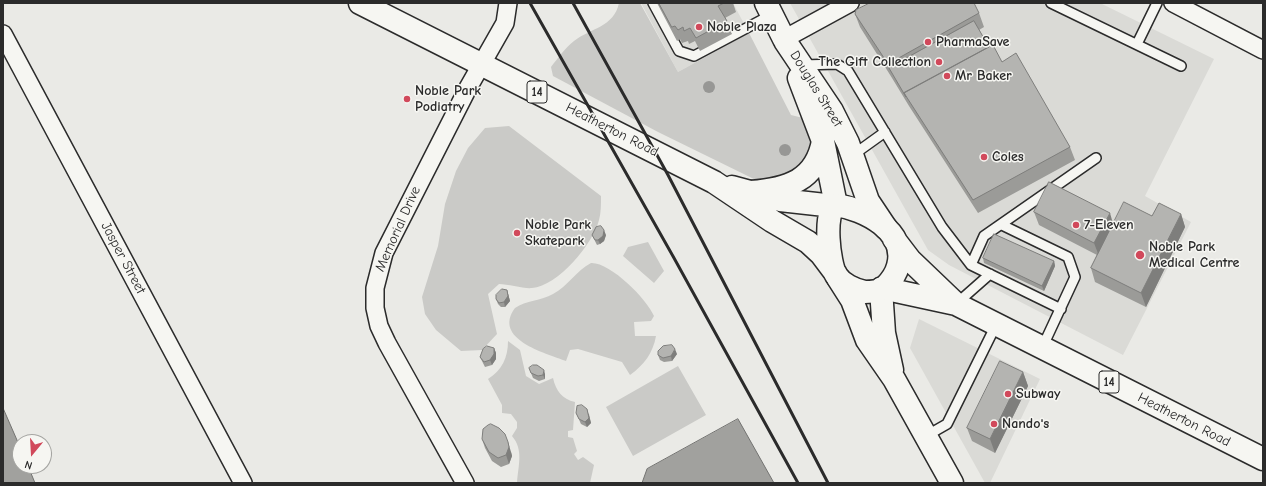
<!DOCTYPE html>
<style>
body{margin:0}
#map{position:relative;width:1266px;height:486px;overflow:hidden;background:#eaeae6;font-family:"Comic Neue",sans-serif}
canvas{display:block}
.frame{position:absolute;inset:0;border:4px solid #2b2b2b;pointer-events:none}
.north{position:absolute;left:12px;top:434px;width:40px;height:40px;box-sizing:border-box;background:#f6f6f2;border:1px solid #a5a5a2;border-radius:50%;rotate:198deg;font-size:11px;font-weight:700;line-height:16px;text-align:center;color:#2b2b2b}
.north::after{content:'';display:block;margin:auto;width:14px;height:18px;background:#d1495b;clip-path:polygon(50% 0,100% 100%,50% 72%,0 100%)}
</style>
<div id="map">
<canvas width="1266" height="486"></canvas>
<div class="frame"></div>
<div class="north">N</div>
</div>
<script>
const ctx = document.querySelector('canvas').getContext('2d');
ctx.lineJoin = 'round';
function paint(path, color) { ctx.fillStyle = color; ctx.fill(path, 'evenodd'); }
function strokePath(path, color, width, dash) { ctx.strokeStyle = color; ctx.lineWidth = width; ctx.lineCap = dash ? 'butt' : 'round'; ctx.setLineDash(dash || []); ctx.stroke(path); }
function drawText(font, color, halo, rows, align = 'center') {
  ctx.font = font + ' "Comic Neue",sans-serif'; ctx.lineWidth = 3; ctx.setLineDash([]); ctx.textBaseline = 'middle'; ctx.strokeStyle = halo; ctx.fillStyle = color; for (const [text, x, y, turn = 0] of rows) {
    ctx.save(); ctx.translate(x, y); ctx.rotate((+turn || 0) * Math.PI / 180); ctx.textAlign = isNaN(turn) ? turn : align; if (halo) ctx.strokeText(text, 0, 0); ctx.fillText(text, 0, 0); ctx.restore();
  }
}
const built = new Path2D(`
 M641 3H733L749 33 678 72Z
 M790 3H1100L1214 59 1145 196 1191 222 1123 355 949 265 928 250Z
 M919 319 1040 379 990 483H985L910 348Z`);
const green = new Path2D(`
 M619 3H640L678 72 749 33 791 115 803 118 812 140 804 163 793 175 758 181 658 132 553 76 551 67C558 58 565 48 574 41 591 28 614 27 619 3Z
 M509 126 601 196C601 204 601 213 599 220 593 244 558 286 532 288 524 289 508 284 499 284L488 294 497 334 482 350 461 351 436 330 425 314 422 297 438 246 445 204 456 171 468 148 485 128Z
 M648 242 664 271 654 283 623 256 628 247Z
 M591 263C610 262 647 299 654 316L651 321 634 322 635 336H656C653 353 644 365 630 375L622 362 578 349 570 350 566 361C545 353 492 339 515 308 526 300 541 301 553 294 568 286 576 271 591 263Z
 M508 341 520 350 526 376 539 384 553 378C556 391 562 399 575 402L573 430 568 431V437L573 438 577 451 574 454 578 460 583 457 594 465 590 483H517C518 466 524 450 512 436L517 428V422L511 414 502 413V405L488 379C502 370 508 358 508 341Z
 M678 366 706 415 633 456 606 407Z`);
const water = new Path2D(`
 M3 408 20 447V466H28L35 483H3Z
 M738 419 774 483H642L647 469Z`);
const service = new Path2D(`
 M653 3 679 51 694 56 771 15
 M1051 3 1181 66
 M1137 44 1157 3
 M803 65 837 64 848 71 942 227 971 265 1061 309
 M853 155 885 132
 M1002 225 1068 257 1075 277 1042 348
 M971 265 984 236 1096 158
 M956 304 990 274
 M926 436 947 424 996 325`);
const minor = new Path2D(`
 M1173 3 1263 50
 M3 34 243 483
 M784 39 850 3
 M465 483 387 343 379 326 375 308V288L384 253 468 88 505 23 508 3`);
const secondary = new Path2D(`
 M766 3 784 39
 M785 41 832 111 848 143 868 201 886 228
 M799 78 823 141 836 205
 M751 192C787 189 816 181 823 141
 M838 278 852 300 867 340 894 379 952 483
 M881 289 884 333 892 370`);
const primary = new Path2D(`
 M360 3 714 182 772 221 808 242 821 254 836 274
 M732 187 780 200 834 206
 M836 205C864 209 908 231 898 266 896 274 891 281 885 287 880 291 871 292 865 292 854 290 842 284 836 275 829 264 823 211 836 205Z
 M894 239 910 260 956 304 1263 459
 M882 288 956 304`);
const rail = new Path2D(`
 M530 3 674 258 798 483
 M573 3 668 175 828 483`);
const trees = [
 [709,87],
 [785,150]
];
const wall = new Path2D(`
 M657 3H733L736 12 725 18 732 34 700 51 695 41 689 44 688 41 682 43 680 39 677 41Z
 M979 13 984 27 979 30 989 47 1070 147 1075 160 978 213 909 106 892 78 860 27 855 14Z
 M1034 212 1113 223 1152 216 1181 214 1185 227 1146 307 1095 282 1091 268 1097 255 1039 225Z
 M592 235H606L604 241 600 244 597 245Z
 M983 258 1054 261 1055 266 1044 291 984 263Z
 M507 290 510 301 505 307H501L498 304 496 299Z
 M494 348 496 353V359L492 365 485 367 480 357Z
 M677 354 672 361 664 362 660 360 658 355Z
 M529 368 545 374V379L539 381 533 378Z
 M1023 372 1028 386 995 453 972 441 967 428Z
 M576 413 589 414 591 423 587 427 581 424Z
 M482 439 511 452 512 456 509 464 501 467 492 461 485 448Z`);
const shadedWall = new Path2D(`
 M1110 213 1114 227 1099 256 1094 243Z
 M1181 214 1185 227 1146 307 1141 293Z
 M604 230 606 235 604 241 600 244 598 240Z
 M1054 261 1055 266 1044 291 1042 286Z
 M507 290 510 301 505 307 504 302Z
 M494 348 496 353V359L492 365 490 360Z
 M675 349 677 354 672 361 671 356Z
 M544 370 545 374V379L543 375Z
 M1023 372 1028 386 995 453 990 439Z
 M587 409 591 423 587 427 585 422Z
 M508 442 511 452 512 456 509 464 506 455Z`);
const building = new Path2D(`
 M659 3H724L718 6 727 21 696 38 690 28 684 31 683 27 678 30 675 26 672 27Z
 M870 3H974L979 13 888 64 855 14 856 10Z
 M974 21 989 47 904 93 906 97 889 68Z
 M993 45 1002 62 1016 53 1070 147 973 200 904 93Z
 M1049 182 1110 213 1094 243 1034 212Z
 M1124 202 1152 216 1159 203 1181 214 1141 293 1091 268Z
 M601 226 604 230 603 236 598 240H595L592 235 596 227Z
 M994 234 1054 261 1042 286 983 258Z
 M502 289 507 290 508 296 504 302 499 303 496 299V295Z
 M672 345 675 349 671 356 663 358 658 355V351L663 346Z
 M487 346 494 348V354L490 360 484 362 480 357 483 349Z
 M1000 361 1023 372 990 439 967 428Z
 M533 365H537L544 370 543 375 538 376 531 373 529 368Z
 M582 405 587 409 589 418 585 422 579 419 576 413 577 406Z
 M491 424 499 428 505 434 508 442 509 447 506 455 498 458 489 452 482 439 483 429 488 425Z`);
const markers = [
 [699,27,4,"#d1495b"],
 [928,42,4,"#d1495b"],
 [939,62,4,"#d1495b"],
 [947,76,4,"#d1495b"],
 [407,99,4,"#d1495b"],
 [984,157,4,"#d1495b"],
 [1076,225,4,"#d1495b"],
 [517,233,4,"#d1495b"],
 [1140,255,5,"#d1495b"],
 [1008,394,4,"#d1495b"],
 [994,424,4,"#d1495b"]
];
const shields = [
 [537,92,20],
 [1109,382,20]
];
const shieldNames = [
 ["14",537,92],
 ["14",1109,382]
];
const poiNames = [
 ["Noble Plaza",707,27],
 ["PharmaSave",936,42],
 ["The Gift Collection",931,62,"right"],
 ["Mr Baker",955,76],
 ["Noble Park",415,91],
 ["Podiatry",415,107],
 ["Coles",992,157],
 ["Noble Park",525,225],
 ["Skatepark",525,241],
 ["7-Eleven",1084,225],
 ["Noble Park",1149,247],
 ["Medical Centre",1149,263],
 ["Subway",1016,394],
 ["Nando's",1002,424]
];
const streetNames = [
 ["Douglas Street",816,89,58],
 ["Heatherton Road",612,130,27],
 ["Memorial Drive",398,229,-66],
 ["Jasper Street",123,258,62],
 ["Heatherton Road",1184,420,27]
];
paint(built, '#dadad6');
paint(green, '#cacac7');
paint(water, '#a1a19e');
strokePath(water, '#727270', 1);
strokePath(service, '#2b2b2b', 12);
strokePath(minor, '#2b2b2b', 20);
strokePath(secondary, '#2b2b2b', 25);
strokePath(primary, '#2b2b2b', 25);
strokePath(service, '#f6f6f2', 9);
strokePath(minor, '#f6f6f2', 17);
strokePath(secondary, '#f6f6f2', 22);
strokePath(primary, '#f6f6f2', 22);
strokePath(rail, '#2b2b2b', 3);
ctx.fillStyle = '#979795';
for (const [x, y] of trees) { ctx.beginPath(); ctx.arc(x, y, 6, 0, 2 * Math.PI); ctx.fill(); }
paint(wall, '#9b9b98');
paint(shadedWall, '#7e7e7c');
paint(building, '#b4b4b1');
strokePath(building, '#7e7e7c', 1);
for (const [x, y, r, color] of markers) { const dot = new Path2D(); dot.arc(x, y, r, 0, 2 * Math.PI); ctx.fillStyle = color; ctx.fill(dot); strokePath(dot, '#f6f6f2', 1.5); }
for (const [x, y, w] of shields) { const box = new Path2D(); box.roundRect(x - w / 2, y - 11, w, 22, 3); ctx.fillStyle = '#f6f6f2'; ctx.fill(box); strokePath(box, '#2b2b2b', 1); }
drawText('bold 13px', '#2b2b2b', null, shieldNames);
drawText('bold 14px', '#2b2b2b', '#f6f6f2', poiNames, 'left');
drawText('14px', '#2b2b2b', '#f6f6f2', streetNames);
</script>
